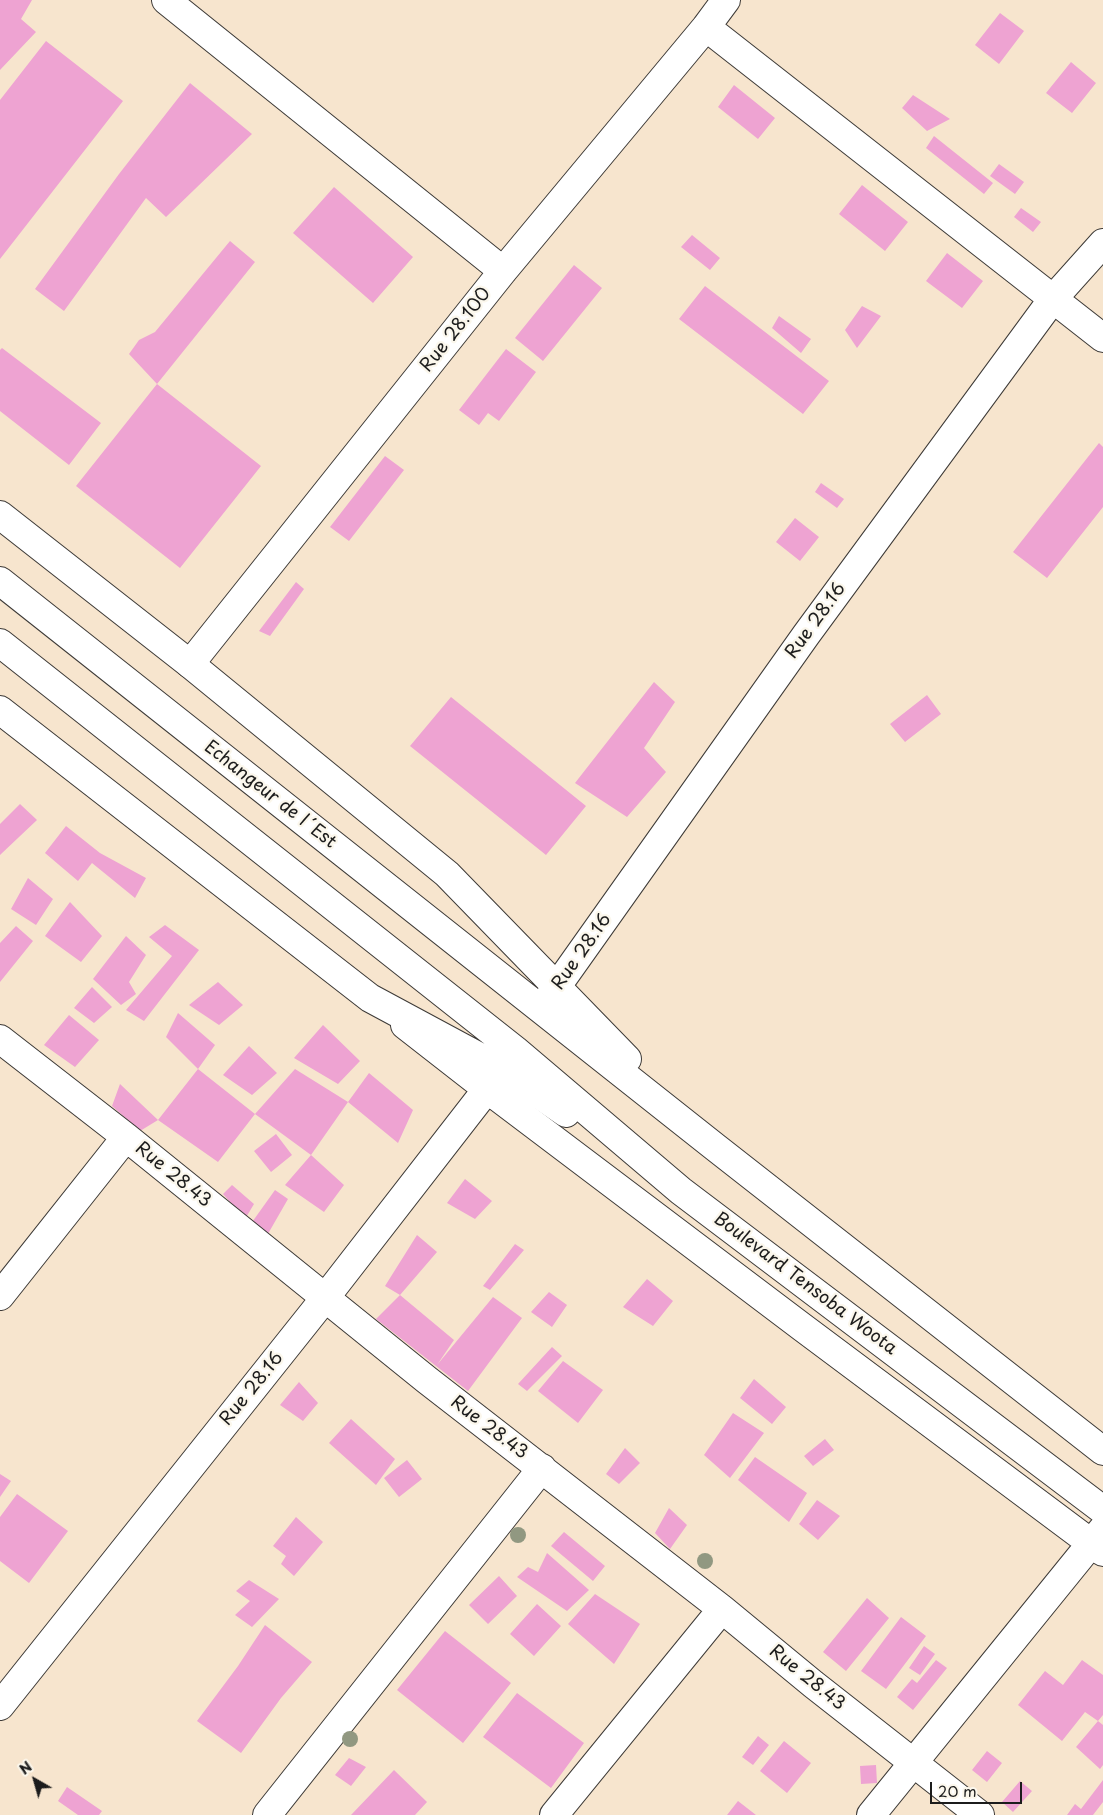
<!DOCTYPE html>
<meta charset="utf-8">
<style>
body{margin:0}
#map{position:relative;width:1103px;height:1815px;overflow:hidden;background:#f7e5ce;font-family:"Playpen Sans",sans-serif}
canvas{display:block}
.north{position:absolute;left:10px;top:1755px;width:50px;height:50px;-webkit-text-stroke:4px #fbf7ec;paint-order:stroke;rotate:322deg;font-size:14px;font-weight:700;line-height:20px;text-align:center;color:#1c1c1c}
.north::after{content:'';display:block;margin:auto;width:18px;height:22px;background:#1c1c1c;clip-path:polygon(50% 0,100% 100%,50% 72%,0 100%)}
.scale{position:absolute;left:930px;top:1782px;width:92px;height:22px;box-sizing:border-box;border:2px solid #1c1c1c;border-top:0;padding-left:6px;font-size:15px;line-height:18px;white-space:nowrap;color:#1c1c1c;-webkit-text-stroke:4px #fbf7ec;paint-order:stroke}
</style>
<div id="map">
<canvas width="1103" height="1815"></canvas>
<div class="north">N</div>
<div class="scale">20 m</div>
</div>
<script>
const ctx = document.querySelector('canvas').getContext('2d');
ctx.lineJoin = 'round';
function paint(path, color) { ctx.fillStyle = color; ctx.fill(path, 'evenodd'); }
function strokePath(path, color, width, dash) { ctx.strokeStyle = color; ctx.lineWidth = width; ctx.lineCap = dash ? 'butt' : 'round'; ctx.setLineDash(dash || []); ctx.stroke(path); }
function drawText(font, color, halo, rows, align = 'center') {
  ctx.font = font + ' "Playpen Sans",sans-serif'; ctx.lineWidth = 4.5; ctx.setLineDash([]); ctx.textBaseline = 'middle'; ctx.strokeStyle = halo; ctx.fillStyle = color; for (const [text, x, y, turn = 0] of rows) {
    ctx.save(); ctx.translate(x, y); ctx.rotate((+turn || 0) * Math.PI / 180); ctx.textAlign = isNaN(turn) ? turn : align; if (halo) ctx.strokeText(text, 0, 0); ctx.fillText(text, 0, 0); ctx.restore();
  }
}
const building = new Path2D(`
 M0 0H32L21 19 36 32 0 70Z
 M1000 13 1024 31 999 64 975 45Z
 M46 41 123 101 0 259V100Z
 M1071 62 1096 83 1072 113 1046 93Z
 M190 83 252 134 166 217 146 198 64 311 35 289 119 174Z
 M734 85 775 118 758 139 718 107Z
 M913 95 950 119 927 131 902 108Z
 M934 136 993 183 984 194 926 148Z
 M999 164 1024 182 1015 194 990 176Z
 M862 185 908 222 885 251 839 214Z
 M334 187 413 257 373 303 293 233Z
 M1021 208 1041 222 1033 232 1014 217Z
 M692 235 720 258 710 270 681 247Z
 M230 241 255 262 157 384 129 354 139 340 155 332Z
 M947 253 983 281 962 308 926 281Z
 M574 265 602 288 543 361 515 338Z
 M705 286 829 381 803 414 679 319Z
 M862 306 881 316 857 348 845 330Z
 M779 316 811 339 801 353 772 328Z
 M2 348 101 423 69 465 0 411V350Z
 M506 349 536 372 499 421 488 413 479 425 459 410Z
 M157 384 261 466 180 568 76 486Z
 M1099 443 1103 447V507L1047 578 1013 552Z
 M385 456 404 470 349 541 330 527Z
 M821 483 844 499 837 508 815 492Z
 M795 518 819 537 800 561 776 542Z
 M296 582 304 589 270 636 259 631Z
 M654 682 675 702 644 748 666 772 627 817 575 783Z
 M927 695 941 714 905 742 890 724Z
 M451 697 586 806 546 855 410 746Z
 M20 804 37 820 0 855V824Z
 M66 826 100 853 146 878 135 898 92 863 78 881 45 853Z
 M28 878 53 899 36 925 11 909Z
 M70 902 102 936 81 962 45 936Z
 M165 925 199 950 144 1021 126 1010 172 956 149 937Z
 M16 926 33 941 0 982V943Z
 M126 936 146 955 129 982 136 994 121 1005 93 979Z
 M218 982 243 1005 219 1025 189 1005Z
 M92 987 112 1007 94 1023 74 1008Z
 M178 1013 215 1045 198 1069 166 1037Z
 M69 1015 99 1040 75 1067 44 1045Z
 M323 1025 360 1061 338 1084 294 1058Z
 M249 1046 277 1073 252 1095 223 1075Z
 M198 1069 255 1114 295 1069 348 1102 369 1073 413 1110 398 1143 348 1102 311 1155 344 1185 324 1212 285 1185 311 1155 255 1114 218 1162 158 1120Z
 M120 1084 158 1120 140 1131 112 1106Z
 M276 1134 292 1155 271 1172 254 1151Z
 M465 1179 492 1201 475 1219 447 1203Z
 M232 1185 254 1204 245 1219 223 1194Z
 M275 1190 288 1199 265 1239 250 1225Z
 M417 1235 437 1252 400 1295 385 1286Z
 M515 1244 524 1250 490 1290 483 1286Z
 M647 1279 673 1301 653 1326 623 1307Z
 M549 1292 567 1305 552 1327 531 1312Z
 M400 1295 454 1340 437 1365 493 1297 522 1318 468 1391 376 1319Z
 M552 1347 562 1356 527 1391 518 1384Z
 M563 1361 603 1390 578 1423 538 1391Z
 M754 1379 786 1407 772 1424 740 1398Z
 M299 1382 318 1403 303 1421 280 1405Z
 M733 1413 764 1433 730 1478 704 1455Z
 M351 1419 395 1459 376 1485 329 1443Z
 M825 1439 834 1450 813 1466 804 1456Z
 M625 1448 640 1463 619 1484 606 1474Z
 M755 1457 807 1493 789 1522 738 1480Z
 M407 1460 422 1479 399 1497 384 1478Z
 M0 1474 11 1481 0 1497Z
 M17 1494 68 1531 29 1583 0 1561V1517Z
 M817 1500 840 1516 818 1540 799 1524Z
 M669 1508 687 1525 670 1549 655 1533Z
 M296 1517 323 1542 294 1576 281 1564 286 1556 273 1546Z
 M564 1532 605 1566 593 1581 551 1546Z
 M547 1553 589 1590 567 1611 517 1577 528 1567 538 1572Z
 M499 1576 517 1596 488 1624 469 1605Z
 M249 1580 279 1599 252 1627 235 1615 250 1601 236 1591Z
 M595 1594 640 1624 614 1664 568 1624Z
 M867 1598 889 1618 846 1671 823 1652Z
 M537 1604 561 1626 534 1656 510 1634Z
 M901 1617 926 1636 886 1689 861 1671Z
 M265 1625 312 1662 281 1698 241 1753 197 1721 238 1666Z
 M445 1631 511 1683 463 1743 397 1690Z
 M924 1646 935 1654 920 1675 909 1668Z
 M936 1660 947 1668 913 1710 897 1697 912 1679 917 1683Z
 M1082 1660 1103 1675V1715L1098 1721 1103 1725V1765L1100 1769 1076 1747 1098 1721 1085 1712 1062 1741 1018 1705 1045 1671 1063 1685Z
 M517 1693 584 1743 551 1788 483 1737Z
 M758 1736 769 1745 753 1765 742 1757Z
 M784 1741 811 1763 787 1793 760 1771Z
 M987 1751 1002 1763 987 1782 972 1770Z
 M349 1758 366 1767 351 1786 335 1775Z
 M876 1765 877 1783 861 1784 860 1766Z
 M394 1770 427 1802 415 1815H351Z
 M1103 1780V1802L1093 1815H1067L1075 1804 1081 1809Z
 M1020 1781 1032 1791 1013 1812 1002 1802Z
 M67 1787 102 1811 99 1815H78L58 1801Z
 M738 1801 756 1815H727Z`);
const minor = new Path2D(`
 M166 0 503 271
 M706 27 1103 338
 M190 664 503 271 706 27 726 0
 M543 1006 806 635 1052 300 1103 243
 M405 1025 487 1089 802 1327 1103 1552
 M0 1039 126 1137 427 1380 722 1609 813 1684 980 1815
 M0 1296 126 1137
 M0 1706 325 1298 498 1075
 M267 1815 542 1468
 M554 1815 722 1609
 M871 1815 1102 1530`);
const major = new Path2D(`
 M0 515 190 664 447 874 627 1059
 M0 581 715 1147 1103 1451
 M0 643 515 1050 681 1191 1103 1510
 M0 710 370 998 502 1069 566 1113`);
const trees = [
 [518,1535],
 [705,1561],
 [350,1739]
];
const streetNames = [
 ["Rue 28.100",456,330,-52],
 ["Rue 28.16",816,621,-54],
 ["Echangeur de l´Est",270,795,38],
 ["Rue 28.16",582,952,-55],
 ["Rue 28.43",173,1175,39],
 ["Boulevard Tensoba Woota",805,1284,37],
 ["Rue 28.16",252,1389,-51],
 ["Rue 28.43",489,1428,37],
 ["Rue 28.43",807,1678,39]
];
paint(building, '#eea3d2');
strokePath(minor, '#3d3a37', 30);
strokePath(major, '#3d3a37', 30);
strokePath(minor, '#fff', 28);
strokePath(major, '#fff', 28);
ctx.fillStyle = '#919881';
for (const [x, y] of trees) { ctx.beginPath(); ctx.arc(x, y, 8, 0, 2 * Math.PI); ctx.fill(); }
drawText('18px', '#1c1c1c', '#fbf7ec', streetNames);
</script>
